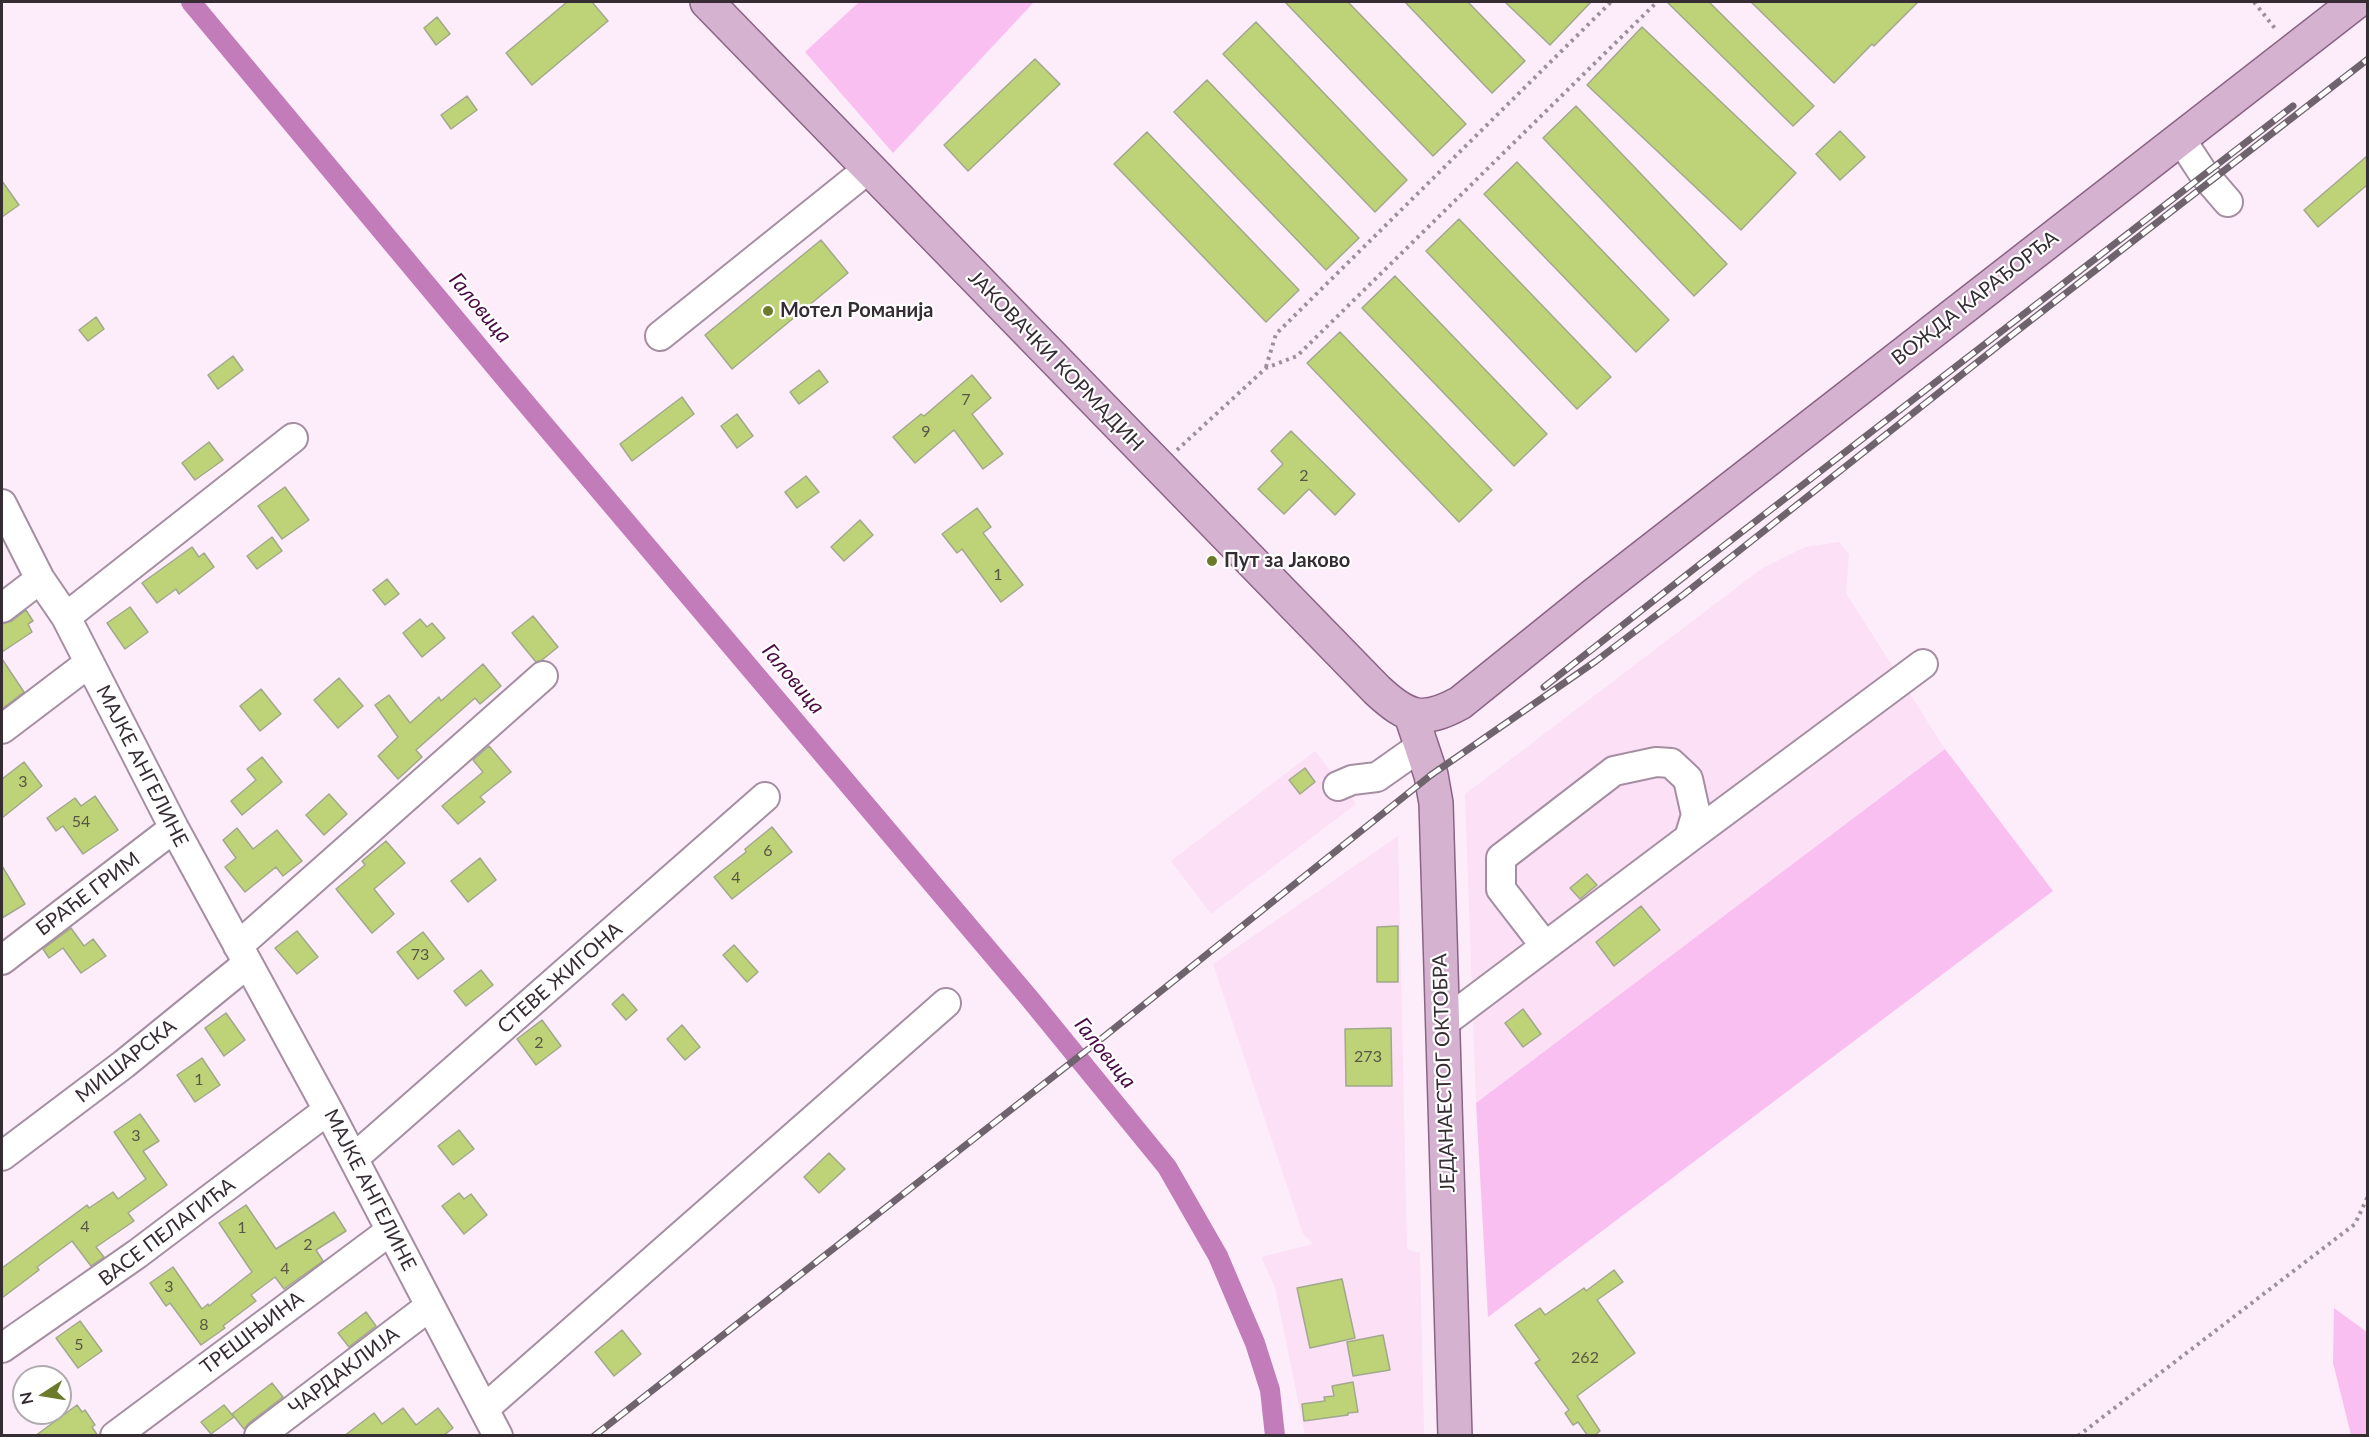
<!DOCTYPE html>
<meta charset="utf-8">
<style>
body{margin:0}
#map{position:relative;width:2369px;height:1437px;overflow:hidden;background:#fdedfa;font-family:Lato,sans-serif}
canvas{display:block}
.frame{position:absolute;inset:0;border:3px solid #362c34;pointer-events:none}
.north{position:absolute;left:12px;top:1365px;width:60px;height:60px;box-sizing:border-box;background:#fff;border:2px solid #afabae;border-radius:50%;rotate:258deg;font-size:16px;font-weight:700;line-height:24px;text-align:center;color:#362c34}
.north::after{content:'';display:block;margin:auto;width:21px;height:27px;background:#6b7b29;clip-path:polygon(50% 0,100% 100%,50% 72%,0 100%)}
</style>
<div id="map">
<canvas width="2369" height="1437"></canvas>
<div class="frame"></div>
<div class="north">N</div>
</div>
<script>
const ctx = document.querySelector('canvas').getContext('2d');
ctx.lineJoin = 'round';
function paint(path, color) { ctx.fillStyle = color; ctx.fill(path, 'evenodd'); }
function strokePath(path, color, width, dash) { ctx.strokeStyle = color; ctx.lineWidth = width; ctx.lineCap = dash ? 'butt' : 'round'; ctx.setLineDash(dash || []); ctx.stroke(path); }
function drawText(font, color, halo, rows, align = 'center') {
  ctx.font = font + ' Lato,sans-serif'; ctx.lineWidth = 4.5; ctx.setLineDash([]); ctx.textBaseline = 'middle'; ctx.strokeStyle = halo; ctx.fillStyle = color; for (const [text, x, y, turn = 0] of rows) {
    ctx.save(); ctx.translate(x, y); ctx.rotate((+turn || 0) * Math.PI / 180); ctx.textAlign = isNaN(turn) ? turn : align; if (halo) ctx.strokeText(text, 0, 0); ctx.fillText(text, 0, 0); ctx.restore();
  }
}
const built = new Path2D(`
 M1839 542 1849 554 1846 593 1945 749 1476 1103 1465 794 1761 569 1805 547Z
 M1315 751 1356 804 1211 914 1171 861Z
 M1398 836 1407 1249 1420 1253 1424 1435H1305L1275 1287 1261 1257 1313 1244 1303 1234 1213 964Z`);
const green = new Path2D(`
 M859 2H1034L893 153 805 52Z
 M1945 749 2053 891 1488 1317 1476 1103Z
 M2334 1308 2367 1332V1435H2351L2333 1363Z`);
const canal = new Path2D(`
 M191 2 513 388 1030 999 1167 1167 1218 1256 1255 1343 1270 1390 1275 1436`);
const building = new Path2D(`
 M567 2H592L608 21 532 85 506 53Z
 M1285 2H1348L1466 124 1433 156Z
 M1405 2H1468L1525 61 1492 93Z
 M1505 2H1591L1550 45Z
 M1667 2H1709L1814 106 1793 126Z
 M1751 2H1918L1874 46 1872 44 1834 83Z
 M437 17 450 34 436 45 424 28Z
 M1256 22 1407 180 1375 212 1223 54Z
 M1642 27 1796 173 1741 230 1587 85Z
 M1035 59 1060 84 968 171 944 145Z
 M1207 80 1359 238 1326 270 1174 112Z
 M467 96 477 110 451 129 441 115Z
 M1576 106 1727 264 1694 296 1543 138Z
 M1840 131 1865 157 1840 180 1816 154Z
 M1147 132 1299 290 1266 322 1114 164Z
 M2367 156V185L2318 227 2304 210Z
 M1517 162 1669 320 1636 352 1484 194Z
 M2 181 19 205 2 217Z
 M1459 219 1611 377 1577 409 1426 251Z
 M821 240 848 273 732 369 705 335Z
 M1395 276 1547 434 1514 466 1362 308Z
 M96 317 104 329 88 341 79 330Z
 M1340 332 1492 490 1459 522 1307 363Z
 M233 356 243 370 218 389 208 375Z
 M819 370 828 382 799 404 790 392Z
 M972 375 991 398 972 414 1003 454 983 469 954 430 915 463 893 437 921 414 924 416Z
 M682 397 694 414 632 461 620 444Z
 M737 414 753 436 737 448 721 426Z
 M1291 431 1355 494 1335 515 1309 489 1284 514 1258 489 1283 464 1271 451Z
 M209 442 223 460 195 480 182 463Z
 M806 476 819 492 797 508 785 492Z
 M285 487 309 520 282 539 258 506Z
 M977 508 991 527 983 533 1023 585 1001 602 962 549 957 553 942 534Z
 M860 520 873 535 844 561 831 547Z
 M272 537 282 551 257 569 247 556Z
 M192 547 199 557 204 553 214 567 179 594 176 589 157 603 142 583Z
 M387 579 399 594 385 605 373 590Z
 M130 607 148 632 125 649 107 623Z
 M26 610 33 621 28 624 32 632 2 652V624L12 621Z
 M533 616 558 647 542 660 536 662 512 633Z
 M420 619 427 627 432 623 445 638 422 657 403 633Z
 M2 659 24 692 2 709Z
 M483 664 501 686 480 704 475 698 416 750 422 757 398 779 378 756 398 737 375 705 389 695 410 723 439 697 441 701Z
 M339 678 363 706 338 728 314 700Z
 M261 689 281 714 260 731 240 706Z
 M489 746 511 772 480 797 485 802 458 824 442 806 483 772 473 760Z
 M262 757 282 782 242 815 231 801 256 780 247 769Z
 M24 762 42 786 2 818V779Z
 M1305 768 1315 782 1300 794 1289 780Z
 M329 794 347 814 324 835 306 815Z
 M95 796 118 830 83 854 63 826 56 831 47 818 75 798 81 806Z
 M772 827 792 852 732 899 714 877 746 852 745 849Z
 M237 828 253 849 277 830 302 861 283 876 276 867 245 892 225 867 236 858 223 840Z
 M386 841 405 863 374 889 394 914 372 933 336 889 365 865 362 861Z
 M480 858 496 880 468 902 451 881Z
 M2 866 25 904 2 918Z
 M1587 874 1597 885 1580 899 1570 888Z
 M1641 906 1660 930 1614 966 1596 942Z
 M1398 926V982H1377V927Z
 M71 928 84 946 93 939 106 956 81 973 63 948 49 958 43 949Z
 M297 931 318 957 297 974 275 948Z
 M423 932 444 959 418 979 397 952Z
 M734 945 758 972 747 982 723 955Z
 M481 970 493 985 466 1006 454 991Z
 M623 994 637 1010 626 1020 612 1004Z
 M1523 1009 1541 1034 1523 1047 1505 1023Z
 M226 1013 245 1040 224 1056 205 1028Z
 M542 1020 561 1046 536 1065 517 1039Z
 M682 1025 700 1047 685 1060 667 1039Z
 M1391 1028 1392 1086H1346L1345 1029Z
 M202 1058 220 1085 195 1102 177 1075Z
 M140 1114 159 1141 143 1151 167 1185 128 1213 134 1221 96 1247 104 1257 91 1266 72 1241 37 1267 39 1270 2 1298V1268L87 1205 89 1208 113 1192 118 1199 146 1179 114 1132Z
 M459 1130 474 1149 453 1165 438 1146Z
 M829 1153 845 1169 819 1193 804 1177Z
 M459 1193 464 1199 471 1194 487 1215 464 1234 442 1206Z
 M246 1205 276 1249 334 1212 346 1231 316 1250 323 1261 284 1289 275 1277 251 1295 256 1301 223 1326 225 1328 201 1345 170 1303 166 1306 150 1283 173 1267 202 1309 208 1304 209 1306 252 1272 219 1223Z
 M1614 1270 1623 1282 1597 1300 1635 1353 1577 1396 1600 1431 1594 1436H1588L1578 1422 1573 1425 1565 1413 1569 1410 1535 1363 1540 1360 1515 1325 1540 1308 1545 1315 1584 1288 1586 1291Z
 M1342 1279 1355 1338 1310 1348 1297 1288Z
 M366 1312 376 1326 349 1347 338 1333Z
 M80 1321 102 1351 78 1368 56 1338Z
 M622 1330 641 1354 614 1376 595 1352Z
 M1383 1335 1390 1370 1353 1376 1347 1342Z
 M1353 1382 1358 1412 1348 1413V1415L1304 1421 1302 1404 1325 1401 1324 1397 1334 1396 1332 1386Z
 M272 1383 283 1397 249 1423 244 1429 232 1414Z
 M77 1405 82 1412 85 1410 95 1425 92 1427 98 1436H35Z
 M224 1405 234 1417 211 1434 201 1422Z
 M403 1408 416 1425 438 1408 453 1428 443 1436H344L374 1413 382 1424Z`);
const path = new Path2D(`
 M2254 2 2277 31
 M1266 367 1276 334 1611 2
 M1177 450 1266 368 1297 356 1657 2
 M2078 1436 2355 1224 2368 1196`);
const minor = new Path2D(`
 M2180 138 2203 173 2228 202
 M660 336 868 169
 M2 504 40 579 66 617 174 828 328 1110 498 1436
 M2 608 40 579
 M66 617 293 438
 M2 729 89 663
 M1338 786 1352 780 1377 777 1421 746
 M1689 838 1923 664
 M238 946 543 676
 M2 960 174 828
 M1442 1024 1689 838 1696 815 1688 779 1671 763 1656 762 1614 771 1501 858V889L1545 946
 M2 1156 124 1064 247 964
 M354 1158 765 797
 M2 1348 137 1254 328 1110
 M484 1409 946 1003
 M115 1436 390 1231
 M259 1436 430 1306`);
const major = new Path2D(`
 M707 2 1377 690C1408 719 1423 723 1460 703L1594 595 2356 2
 M1411 715 1431 775 1436 803 1455 1436`);
const rail = new Path2D(`
 M1544 687 1699 565 2293 106
 M594 1436 1091 1047 1431 775 1596 661 1683 595 2008 338 2368 59`);
const markers = [
 [768,311,6,"#6b7b29"],
 [1212,561,6,"#6b7b29"]
];
const numberNames = [
 ["7",966,400],
 ["9",926,432],
 ["2",1304,476],
 ["1",998,575],
 ["3",23,782],
 ["54",81,822],
 ["6",768,851],
 ["4",736,878],
 ["73",420,955],
 ["2",539,1043],
 ["273",1368,1057],
 ["1",199,1080],
 ["3",136,1136],
 ["4",85,1227],
 ["1",242,1228],
 ["2",308,1245],
 ["4",285,1269],
 ["3",169,1287],
 ["8",204,1325],
 ["5",79,1345],
 ["262",1585,1358]
];
const streetNames = [
 ["ВОЖДА КАРАЂОРЂА",1975,298,-38],
 ["ЈАКОВАЧКИ КОРМАДИН",1056,361,46],
 ["МАЈКЕ АНГЕЛИНЕ",142,766,63],
 ["БРАЋЕ ГРИМ",88,894,-37],
 ["СТЕВЕ ЖИГОНА",560,978,-41],
 ["МИШАРСКА",126,1061,-38],
 ["ЈЕДАНАЕСТОГ ОКТОБРА",1444,1073,-92],
 ["МАЈКЕ АНГЕЛИНЕ",370,1190,63],
 ["ВАСЕ ПЕЛАГИЋА",167,1232,-37],
 ["ТРЕШЊИНА",252,1333,-37],
 ["ЧАРДАКЛИЈА",344,1371,-37]
];
const poiNames = [
 ["Мотел Романија",780,311],
 ["Пут за Јаково",1224,561]
];
const waterNames = [
 ["Галовица",480,308,50],
 ["Галовица",793,679,50],
 ["Галовица",1105,1053,51]
];
paint(built, '#fbe0f6');
paint(green, '#f9bff0');
strokePath(canal, '#c27cb9', 20);
paint(building, '#bed378');
strokePath(building, '#a1a88c', 1.5);
strokePath(minor, '#a68ea2', 32);
strokePath(major, '#8b6385', 36);
strokePath(path, '#9d909b', 4, [3, 4.5]);
strokePath(minor, '#fff', 28);
strokePath(major, '#d5b3d0', 33);
strokePath(rail, '#6f646d', 7);
strokePath(rail, '#fff', 4.5, [14]);
for (const [x, y, r, color] of markers) { const dot = new Path2D(); dot.arc(x, y, r, 0, 2 * Math.PI); ctx.fillStyle = color; ctx.fill(dot); strokePath(dot, '#fff', 2); }
drawText('16px', '#585645', null, numberNames);
drawText('20px', '#362c34', '#fff', streetNames);
drawText('bold 20px', '#362c34', '#fff', poiNames, 'left');
drawText('italic 21px', '#4b0a46', '#fff', waterNames);
</script>
